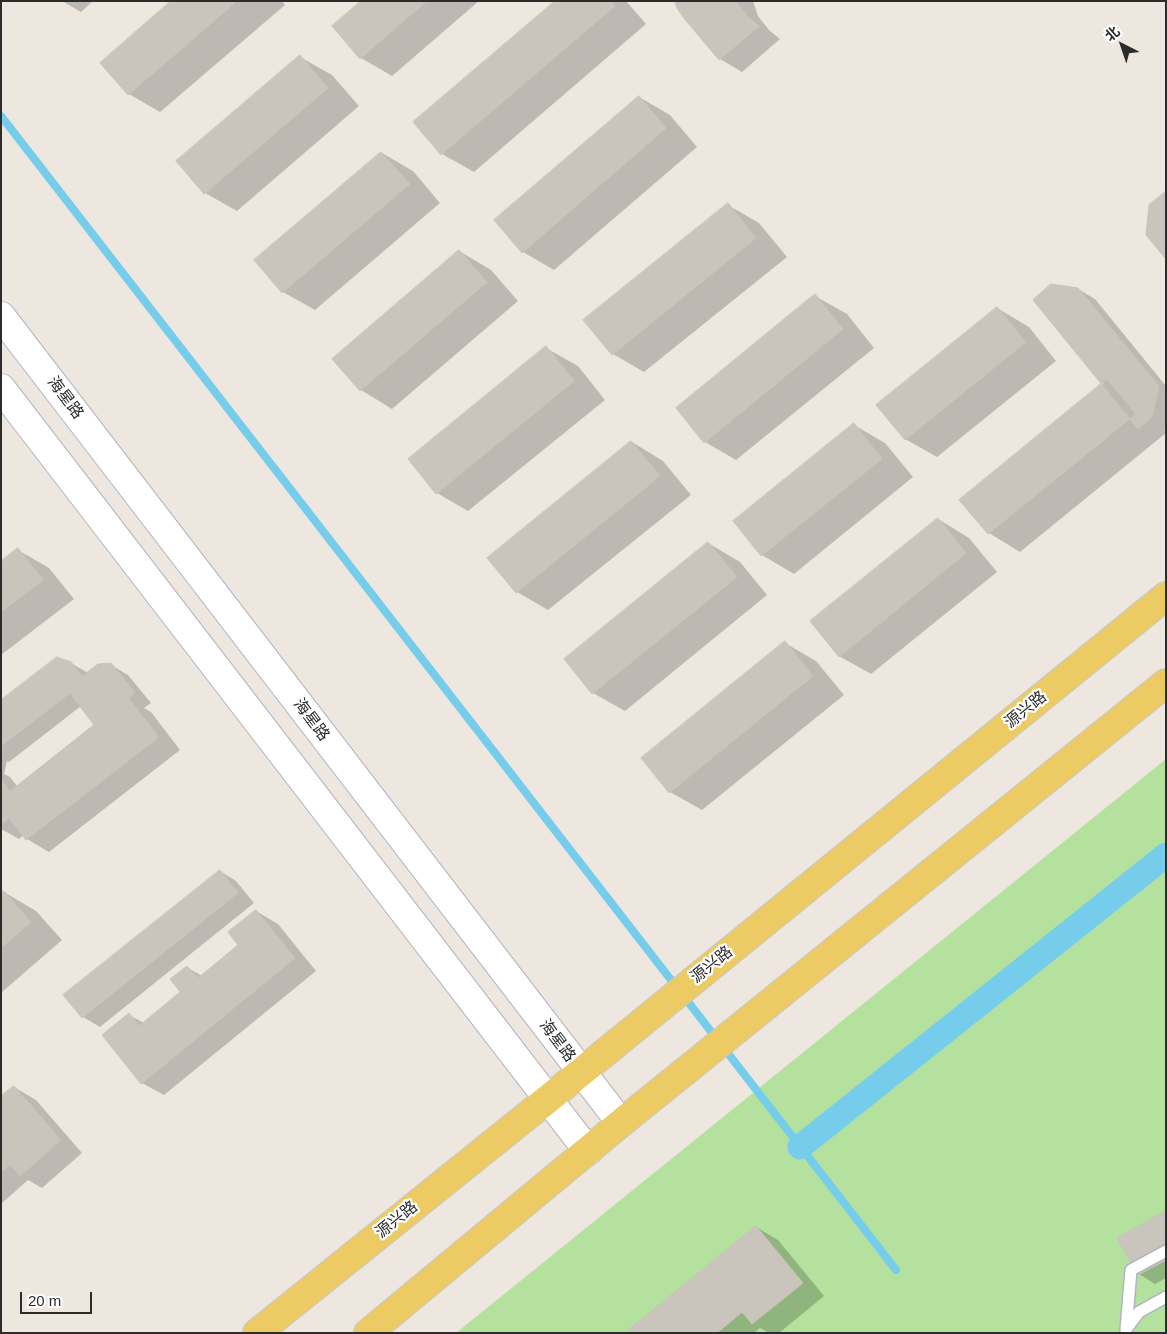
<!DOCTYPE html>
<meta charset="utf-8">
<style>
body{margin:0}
#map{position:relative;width:1167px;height:1334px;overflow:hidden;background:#ede7df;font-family:Helvetica,"Noto Sans SC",sans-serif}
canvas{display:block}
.frame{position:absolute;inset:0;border:2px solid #2c2c2c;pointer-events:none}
.north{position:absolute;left:1097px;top:20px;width:50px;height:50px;-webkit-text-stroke:4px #fff;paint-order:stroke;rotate:319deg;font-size:14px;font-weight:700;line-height:20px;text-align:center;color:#2c2c2c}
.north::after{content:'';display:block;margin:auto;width:18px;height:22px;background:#2c2c2c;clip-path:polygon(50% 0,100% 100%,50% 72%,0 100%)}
.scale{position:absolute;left:20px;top:1292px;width:72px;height:22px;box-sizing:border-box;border:2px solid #2c2c2c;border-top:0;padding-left:6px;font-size:15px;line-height:18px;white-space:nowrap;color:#2c2c2c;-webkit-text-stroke:4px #fff;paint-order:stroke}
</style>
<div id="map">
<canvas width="1167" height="1334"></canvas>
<div class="frame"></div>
<div class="north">北</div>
<div class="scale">20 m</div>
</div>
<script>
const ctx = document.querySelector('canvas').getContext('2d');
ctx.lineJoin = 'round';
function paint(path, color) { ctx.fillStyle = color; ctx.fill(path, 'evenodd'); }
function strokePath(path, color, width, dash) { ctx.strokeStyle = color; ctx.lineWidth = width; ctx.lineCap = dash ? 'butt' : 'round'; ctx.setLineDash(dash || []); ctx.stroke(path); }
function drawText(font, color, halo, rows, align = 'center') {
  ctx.font = font + ' Helvetica,"Noto Sans SC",sans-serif'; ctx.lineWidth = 4.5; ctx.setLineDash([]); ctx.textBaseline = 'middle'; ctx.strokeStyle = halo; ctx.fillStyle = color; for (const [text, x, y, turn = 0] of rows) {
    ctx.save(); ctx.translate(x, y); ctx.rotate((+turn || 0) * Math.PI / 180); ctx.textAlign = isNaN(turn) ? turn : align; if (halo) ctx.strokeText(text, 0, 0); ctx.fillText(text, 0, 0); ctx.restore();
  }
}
const green = new Path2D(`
 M1166 759V1333H456Z`);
const shadow = new Path2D(`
 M62 1H93L81 12Z
 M173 1H282L285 5 160 112 129 94Z
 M363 1H479L392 76 361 58Z
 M556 1H626L646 24 474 172 442 154Z
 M677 1H753L758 16 769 30 780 39 742 72 720 59Z
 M300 57 332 75 359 106 237 211 205 193Z
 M639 97 670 115 697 147 554 270 523 252Z
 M382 153 413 171 440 203 315 310 283 292 256 261Z
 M728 205 759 223 787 257 644 372 613 354Z
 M459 251 491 270 518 301 392 409 361 390 334 359Z
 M1078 289 1095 299 1166 386V429L1164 430 1166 433 1020 552 989 533 1103 384Z
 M815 296 847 314 874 348 736 460 705 442Z
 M997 308 1029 327 1056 361 937 457 905 439Z
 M546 348 578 366 605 400 468 511 437 493Z
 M854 425 885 443 913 477 794 574 762 555 735 522Z
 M632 442 663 461 691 495 548 610 517 592Z
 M938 519 969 538 997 572 871 674 839 656Z
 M708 543 740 562 767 595 625 711 593 693Z
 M18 550 49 568 74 599 1 655V562Z
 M785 643 816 661 844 695 702 810 670 792Z
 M71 663 88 673 111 665 128 675 151 703 144 708 151 712 180 750 49 852 27 839 24 835 19 839 1 829V702ZM81 706 96 725 17 786 10 777 4 774 7 761 9 762Z
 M220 871 236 881 254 903 100 1027 83 1017Z
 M4 892 36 911 62 940 1 993V895Z
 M256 911 278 924 316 971 164 1095 142 1083 129 1015 144 1023 182 992 187 967 202 976 240 945Z
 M14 1087 36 1100 82 1153 42 1188 28 1180 1 1204V1098Z
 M1166 1212V1278L1155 1284 1139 1274Z
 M756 1227 778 1240 824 1296 779 1333H769L760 1328 754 1333H627Z`);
const stream = new Path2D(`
 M1 116 896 1270`);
const canal = new Path2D(`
 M800 1147 1166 855`);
const building = new Path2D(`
 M171 1H237L128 95 100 63Z
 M361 1H427L360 59 332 26Z
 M555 1H611L615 6 441 155 413 122Z
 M675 1H736L747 16 759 26 719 60 683 17 677 8Z
 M300 55 328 88 204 194 176 161Z
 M639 96 666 128 522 253 494 220Z
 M381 152 410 184 282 293 254 260Z
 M1165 192H1166V259L1146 235 1149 205Z
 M728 203 756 238 612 355 583 320Z
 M459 250 487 282 360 391 332 359Z
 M1051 284 1078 288 1159 386 1152 417 1138 429 1033 300Z
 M815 294 843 329 704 443 676 408Z
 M997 307 1026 342 905 440 876 405Z
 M546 346 574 381 436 494 408 459Z
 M1107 379 1136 414 988 534 959 500Z
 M854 423 882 459 761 556 733 521Z
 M631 441 660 476 516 593 487 558Z
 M938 518 966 553 839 657 810 621Z
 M708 542 737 577 592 694 564 659Z
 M18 548 43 580 1 612V561Z
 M785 641 813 676 669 793 641 758Z
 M57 657 71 662 82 676 98 664 111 663 135 693 94 725 70 693 1 746V700Z
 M128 698 159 737 26 840 9 818 1 824V780L10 791Z
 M220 870 238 893 82 1018 63 995Z
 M4 891 31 922 1 948V893Z
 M256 910 295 958 141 1084 102 1035 129 1013 139 1026 180 992 170 979 187 966 198 978 238 945 228 932Z
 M14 1086 61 1140 20 1176 10 1165 1 1172V1096Z
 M1166 1211V1260L1138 1275 1117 1238Z
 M756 1226 803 1283 752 1324 742 1312 717 1333H625Z`);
const lane = new Path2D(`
 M1127 1328 1139 1312 1166 1297
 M1126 1330 1131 1270 1166 1251`);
const secondary = new Path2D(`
 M1 316 621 1123
 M1 388 588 1151`);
const primary = new Path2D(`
 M257 1333 548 1099 1166 596
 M368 1333 621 1123 1166 683`);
const streetNames = [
 ["海星路",65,398,53],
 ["源兴路",1026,710,-39],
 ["海星路",311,720,53],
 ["源兴路",712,965,-39],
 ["海星路",557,1041,53],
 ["源兴路",397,1220,-39]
];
paint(green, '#b5e19e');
paint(shadow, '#0003');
strokePath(stream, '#76cdeb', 8);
strokePath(canal, '#76cdeb', 25);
paint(building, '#c9c5bd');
strokePath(building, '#c9c3b9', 1);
strokePath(lane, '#b2b5bf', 14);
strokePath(secondary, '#b2b5bf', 30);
strokePath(primary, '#c8c8c8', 30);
strokePath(lane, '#fff', 11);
strokePath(secondary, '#fff', 28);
strokePath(primary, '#eccb65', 28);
drawText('16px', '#2c2c2c', '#fff', streetNames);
</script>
